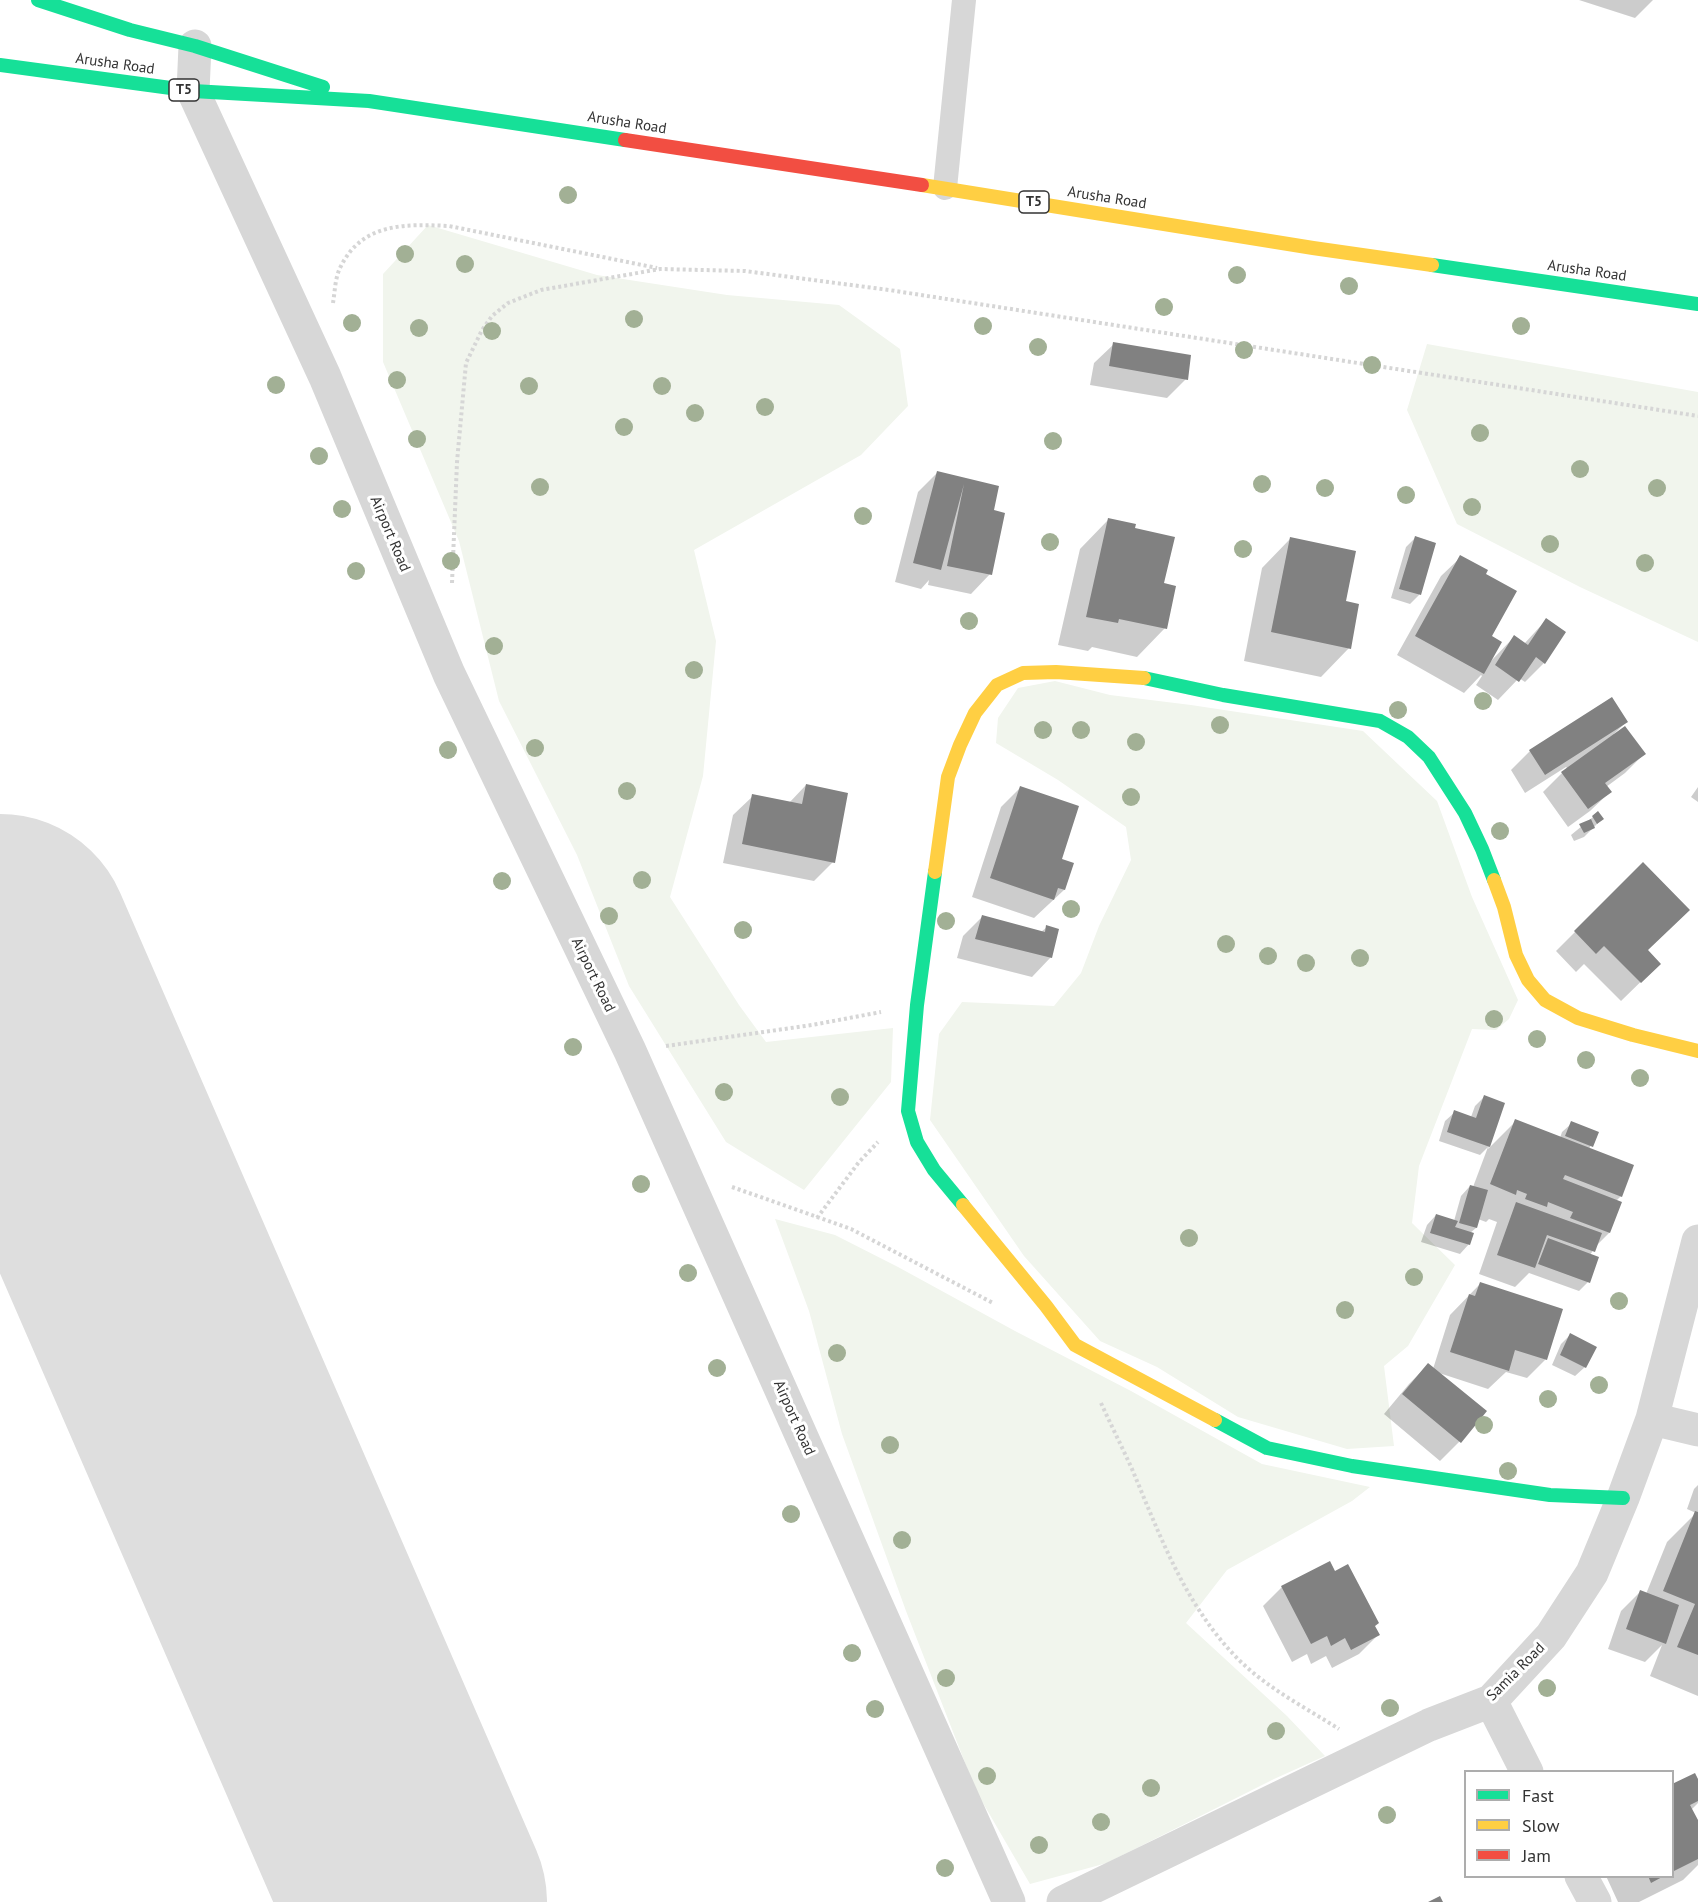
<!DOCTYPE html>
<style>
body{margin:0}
#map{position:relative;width:1698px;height:1902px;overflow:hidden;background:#fff;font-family:"PT Sans",sans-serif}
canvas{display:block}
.legend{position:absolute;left:1464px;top:1770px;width:210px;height:108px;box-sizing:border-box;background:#fff;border:2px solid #adadad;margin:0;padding:8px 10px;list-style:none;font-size:18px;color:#333}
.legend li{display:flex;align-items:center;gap:12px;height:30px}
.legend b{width:30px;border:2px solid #adadad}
</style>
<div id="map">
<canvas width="1698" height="1902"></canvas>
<ul class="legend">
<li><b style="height:8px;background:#16e098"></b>Fast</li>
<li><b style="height:8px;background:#ffcf43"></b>Slow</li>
<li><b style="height:8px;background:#f24e42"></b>Jam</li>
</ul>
</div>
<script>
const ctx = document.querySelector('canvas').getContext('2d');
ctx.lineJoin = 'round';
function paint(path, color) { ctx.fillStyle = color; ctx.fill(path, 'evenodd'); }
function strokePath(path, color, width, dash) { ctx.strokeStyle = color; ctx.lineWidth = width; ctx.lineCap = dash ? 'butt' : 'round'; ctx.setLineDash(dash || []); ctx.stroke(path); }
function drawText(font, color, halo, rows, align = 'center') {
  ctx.font = font + ' "PT Sans",sans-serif'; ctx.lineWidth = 6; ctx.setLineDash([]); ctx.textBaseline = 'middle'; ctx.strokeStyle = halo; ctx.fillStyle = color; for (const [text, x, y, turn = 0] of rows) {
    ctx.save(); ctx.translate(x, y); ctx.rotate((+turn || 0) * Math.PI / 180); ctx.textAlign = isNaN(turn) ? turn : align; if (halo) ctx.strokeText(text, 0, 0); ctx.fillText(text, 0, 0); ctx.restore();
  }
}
const green = new Path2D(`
 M428 225 597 275 727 295 839 305 900 349 908 406 861 455 694 550 716 641 703 776 670 897 739 1005 766 1042 893 1028 891 1082 804 1190 726 1142 629 986 577 855 499 701 459 541 383 362V274Z
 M1427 344 1698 392V642L1580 587 1457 524 1407 410Z
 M1055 681 1110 695 1191 705 1363 731 1437 801 1472 897 1518 1000 1509 1019 1496 1030 1472 1029 1419 1166 1412 1223 1455 1265 1408 1346 1384 1366 1394 1446 1347 1449 1238 1417 1157 1367 1100 1341 1024 1256 930 1120 939 1034 962 1002 1054 1006 1081 973 1099 926 1131 860 1126 827 1058 780 996 743 998 718 1018 688Z
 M775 1219 835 1235 898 1267 1015 1331 1131 1391 1262 1464 1370 1487 1352 1501 1227 1570 1186 1623 1287 1716 1325 1756 1274 1779 1107 1863 1030 1884 976 1791 906 1611 842 1434 809 1311Z`);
const shadow = new Path2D(`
 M1579 0H1653L1635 18Z
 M1114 344 1186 379 1167 398 1090 385 1094 363Z
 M937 473 997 488 992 511 990 574 971 594 928 585 929 580 921 589 895 582 918 492Z
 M1108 520 1133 529 1163 584 1165 628 1137 657 1092 647 1088 651 1058 645 1080 549Z
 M1415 538 1434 544 1419 595 1410 604 1391 598 1406 547Z
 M1290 539 1344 602 1349 648 1321 677 1244 661 1262 568Z
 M1461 557 1484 574 1491 661 1514 637 1524 644 1546 620 1544 663 1525 682 1519 678 1498 700 1476 685 1482 676 1481 675 1464 693 1397 655 1441 576Z
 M1626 722 1614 734 1644 754 1625 773 1606 787 1610 792 1590 811 1568 827 1543 792 1567 768 1566 767 1525 793 1511 770 1530 751Z
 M806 785 833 862 814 881 723 863 733 815 753 796 789 803Z
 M1021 787 1060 860 1072 864 1064 890 1034 918 972 897 1001 807Z
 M1698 787V802L1691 797Z
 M1593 817 1602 819 1584 837 1574 841 1571 835Z
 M1643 864 1646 951 1659 964 1621 1001 1584 964 1576 972 1556 951Z
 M982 917 1041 932 1047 927 1051 957 1032 977 957 958 963 936Z
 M1484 1097 1503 1104 1488 1149 1516 1121 1560 1138 1562 1132 1572 1123 1597 1133 1589 1149 1621 1196 1616 1201 1620 1203 1609 1233 1596 1246 1590 1255 1588 1282 1579 1291 1529 1273 1515 1287 1479 1274 1497 1222 1489 1219 1486 1222 1478 1219 1476 1228 1470 1233 1469 1244 1460 1254 1421 1242 1427 1225 1436 1215 1454 1221 1461 1196 1470 1186 1473 1187 1488 1147 1480 1155 1439 1141 1445 1121 1455 1112 1471 1117 1475 1106Z
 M1480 1284 1546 1359 1527 1378 1506 1372 1488 1389 1439 1373 1484 1412 1459 1442 1440 1461 1384 1414 1409 1384 1428 1365 1433 1369 1450 1315Z
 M1570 1335 1585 1367 1575 1376 1552 1365 1561 1344Z
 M1698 1485V1696L1650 1676 1662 1645 1645 1662 1608 1649 1621 1611 1640 1592 1646 1594 1667 1542 1696 1513 1687 1509 1694 1489Z
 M1282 1587 1378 1635 1359 1654 1332 1668 1326 1656 1311 1664 1307 1654 1292 1662 1263 1606Z
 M1698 1782V1803L1691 1810 1698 1823V1865L1683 1880 1639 1902H1618L1606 1876H1672V1786Z`);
const runway = new Path2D(`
 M0 945 416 1902`);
const building = new Path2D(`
 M1113 342 1191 355 1188 380 1109 366Z
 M937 471 999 486 994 510 1005 513 992 575 947 566 964 484 941 570 913 563Z
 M1108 518 1136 524 1135 528 1175 537 1164 583 1176 586 1167 629 1119 619 1118 623 1086 617Z
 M1415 536 1436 543 1421 595 1399 589Z
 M1290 537 1356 551 1346 601 1359 604 1351 649 1271 632Z
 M1460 555 1488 570 1486 574 1517 591 1492 636 1502 642 1484 674 1415 636Z
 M1546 618 1566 632 1545 664 1536 657 1519 682 1495 665 1514 635 1528 645Z
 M1612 697 1628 722 1545 775 1529 750Z
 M1625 726 1646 754 1605 783 1612 792 1588 809 1561 772Z
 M806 784 848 793 835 863 742 844 752 794 802 804Z
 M1020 786 1079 806 1062 859 1074 863 1065 890 1058 888 1054 900 990 878Z
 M1598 811 1604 819 1597 824 1592 816Z
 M1591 819 1595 828 1584 833 1579 824Z
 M1643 862 1690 910 1648 950 1661 964 1641 983 1604 946 1596 954 1574 931Z
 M982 915 1045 932 1046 925 1059 929 1052 958 975 939Z
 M1484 1095 1505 1103 1490 1147 1447 1132 1454 1110 1476 1118Z
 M1515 1119 1634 1165 1622 1197 1565 1175 1563 1179 1622 1202 1610 1233 1570 1218 1573 1212 1548 1202 1547 1207 1525 1199 1527 1194 1517 1190 1516 1195 1490 1184Z
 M1571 1121 1599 1132 1593 1147 1565 1136Z
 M1470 1185 1488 1190 1477 1228 1459 1223Z
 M1516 1202 1602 1233 1595 1252 1547 1235 1535 1268 1497 1255Z
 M1436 1214 1458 1221 1455 1227 1474 1233 1470 1245 1430 1233Z
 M1548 1238 1599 1257 1590 1283 1538 1264Z
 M1480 1282 1563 1309 1547 1360 1515 1350 1509 1371 1450 1352 1469 1294 1475 1296Z
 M1570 1333 1597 1347 1586 1368 1560 1355Z
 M1428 1363 1487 1411 1461 1443 1402 1394Z
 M1695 1511 1698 1512V1655L1677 1647 1695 1604 1663 1591Z
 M1330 1561 1335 1571 1348 1564 1379 1623 1375 1626 1380 1635 1351 1650 1345 1638 1331 1646 1327 1636 1311 1644 1281 1586Z
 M1640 1590 1679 1605 1666 1644 1626 1629Z
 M1695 1773 1698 1779V1801L1690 1805 1698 1820V1859L1672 1872V1784Z
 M1648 1876H1664L1651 1883Z
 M1440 1896 1443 1902H1428Z`);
const path = new Path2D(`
 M333 303C335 291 335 277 341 266 363 222 407 224 449 226L657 268
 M452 583 457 462 466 363 482 330 492 316 508 303 541 290 660 269 745 271 889 290 1698 416
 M666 1046 812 1025 881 1012
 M732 1187 851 1229 993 1303
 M817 1218 859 1162 878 1142
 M1101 1403C1111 1425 1122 1447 1132 1469 1161 1538 1186 1608 1241 1662 1269 1689 1306 1708 1339 1729`);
const lane = new Path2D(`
 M945 188 964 0`);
const street = new Path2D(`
 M195 46 193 91 325 377 449 674 630 1051 1009 1902
 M1652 1419 1698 1430
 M1491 1701 1527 1772
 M1581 1876 1595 1902
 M1063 1902 1429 1725 1491 1701 1551 1636 1592 1573 1623 1498 1652 1419 1698 1241`);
const fast = new Path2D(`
 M38 0 130 30 195 46 323 87
 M0 65 193 91 369 101 625 140
 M1432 265 1698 304
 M1144 678 1223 695 1380 721 1408 737 1429 757 1465 813 1482 849 1494 880
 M935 872 917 1005 908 1111 917 1142 934 1170 963 1205
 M1215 1420 1267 1448 1352 1466 1550 1495 1623 1498`);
const slow = new Path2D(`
 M922 185 1313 248 1432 265
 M935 872 948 777 960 745 975 713 997 685 1023 673 1056 672 1144 678
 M1494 880 1504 907 1516 955 1528 980 1545 1000 1578 1018 1633 1035 1698 1051
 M963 1205 1046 1306 1075 1345 1215 1420`);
const jam = new Path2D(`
 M625 140 922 185`);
const trees = [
 [568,195],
 [405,254],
 [465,264],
 [1237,275],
 [1349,286],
 [1164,307],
 [634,319],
 [352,323],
 [983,326],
 [1521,326],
 [419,328],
 [492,331],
 [1038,347],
 [1244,350],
 [1372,365],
 [397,380],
 [276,385],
 [529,386],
 [662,386],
 [765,407],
 [695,413],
 [624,427],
 [1480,433],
 [417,439],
 [1053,441],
 [319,456],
 [1580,469],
 [1262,484],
 [540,487],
 [1325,488],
 [1657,488],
 [1406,495],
 [1472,507],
 [342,509],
 [863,516],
 [1050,542],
 [1550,544],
 [1243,549],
 [451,561],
 [1645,563],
 [356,571],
 [969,621],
 [494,646],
 [694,670],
 [1483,701],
 [1398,710],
 [1220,725],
 [1043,730],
 [1081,730],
 [1136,742],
 [535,748],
 [448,750],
 [627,791],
 [1131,797],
 [1500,831],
 [642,880],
 [502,881],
 [1071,909],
 [609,916],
 [946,921],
 [743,930],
 [1226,944],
 [1268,956],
 [1360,958],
 [1306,963],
 [1494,1019],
 [1537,1039],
 [573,1047],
 [1586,1060],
 [1640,1078],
 [724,1092],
 [840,1097],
 [641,1184],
 [1189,1238],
 [688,1273],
 [1414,1277],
 [1619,1301],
 [1345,1310],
 [837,1353],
 [717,1368],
 [1599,1385],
 [1548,1399],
 [1484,1425],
 [890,1445],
 [1508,1471],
 [791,1514],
 [902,1540],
 [852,1653],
 [946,1678],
 [1547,1688],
 [1390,1708],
 [875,1709],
 [1276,1731],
 [987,1776],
 [1151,1788],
 [1387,1815],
 [1101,1822],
 [1039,1845],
 [945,1868]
];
const shields = [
 [184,90,30],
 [1034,202,30]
];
const shieldNames = [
 ["T5",184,90],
 ["T5",1034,202]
];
const streetNames = [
 ["Arusha Road",115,64,8],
 ["Arusha Road",627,123,9],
 ["Arusha Road",1107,198,9],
 ["Arusha Road",1587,271,8],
 ["Airport Road",390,534,67],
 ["Airport Road",593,975,64],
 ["Airport Road",794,1418,66],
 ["Samia Road",1516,1672,-45]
];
paint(green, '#f1f5ed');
paint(shadow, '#0003');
strokePath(runway, '#dedede', 262);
paint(building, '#818181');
strokePath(path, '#d6d6d6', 4, [3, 3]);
strokePath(lane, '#d7d7d7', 24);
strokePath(street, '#d7d7d7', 33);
strokePath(fast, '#16e098', 14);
strokePath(slow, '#ffcf43', 14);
strokePath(jam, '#f24e42', 14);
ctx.fillStyle = '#a2b095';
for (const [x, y] of trees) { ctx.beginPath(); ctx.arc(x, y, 9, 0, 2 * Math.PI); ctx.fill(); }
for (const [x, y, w] of shields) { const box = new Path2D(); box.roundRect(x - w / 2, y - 11, w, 22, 4.5); ctx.fillStyle = '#fff'; ctx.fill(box); strokePath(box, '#333', 1.5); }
drawText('bold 14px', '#333', null, shieldNames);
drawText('15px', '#333', '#fff', streetNames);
</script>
